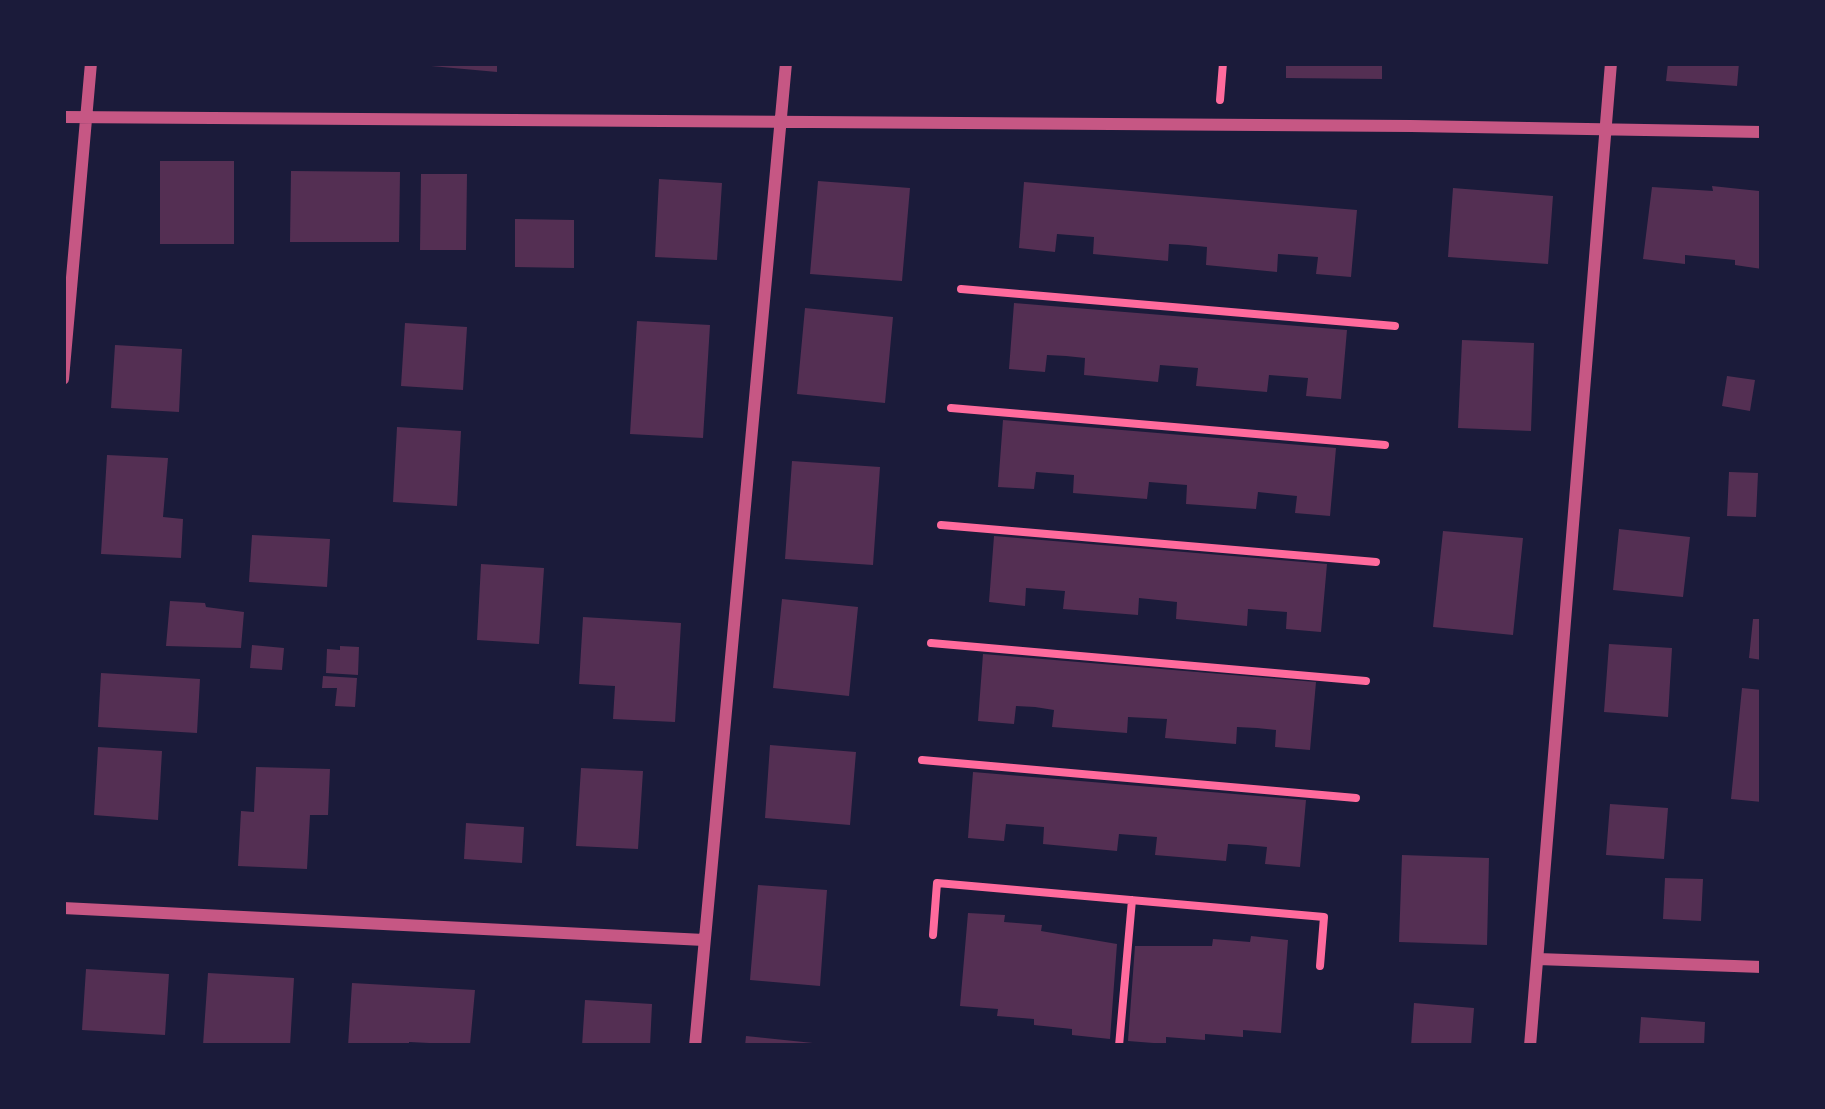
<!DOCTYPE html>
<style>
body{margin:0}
#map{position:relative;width:1825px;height:1109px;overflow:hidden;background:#1b1b3a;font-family:"Public Sans",sans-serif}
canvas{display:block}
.frame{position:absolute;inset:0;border:66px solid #1b1b3a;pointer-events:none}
</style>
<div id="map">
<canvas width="1825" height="1109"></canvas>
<div class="frame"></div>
</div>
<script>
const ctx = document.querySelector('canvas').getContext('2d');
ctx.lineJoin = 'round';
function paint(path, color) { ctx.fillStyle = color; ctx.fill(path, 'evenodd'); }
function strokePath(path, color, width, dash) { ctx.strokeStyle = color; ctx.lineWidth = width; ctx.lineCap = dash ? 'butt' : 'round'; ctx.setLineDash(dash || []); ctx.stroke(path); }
const building = new Path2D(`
 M431 63H497V72L431 66Z
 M1286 63H1382V79L1286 78Z
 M1668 63H1739L1737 86 1666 81Z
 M160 161H234V244H160Z
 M291 171 400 172 399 242H290Z
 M421 174H467L466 250H420Z
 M659 179 722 183 717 260 655 257Z
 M818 181 910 188 902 281 810 274Z
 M1024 182 1357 210 1351 277 1316 274 1318 257 1278 254 1277 272 1206 265 1207 247 1188 245 1169 244 1168 261 1093 254 1094 237 1057 234 1055 252 1019 248Z
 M1712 186 1759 191 1762 269 1735 265V260L1685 255V264L1643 259 1652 187 1713 191Z
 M1453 188 1553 196 1548 264 1448 257Z
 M515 219 574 220V268L515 267Z
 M1014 303 1347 330 1341 399 1306 396 1308 378 1269 375 1267 392 1196 386 1198 368 1160 365 1158 382 1084 375 1085 358 1066 356 1047 355 1045 372 1009 369Z
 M805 308 893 317 885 403 797 394Z
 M637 321 710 325 703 438 630 434Z
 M405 323 467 327 463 390 401 386Z
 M1462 340 1534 343 1531 431 1458 428Z
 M115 345 182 349 179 412 111 408Z
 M1727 376 1755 380 1750 411 1722 406Z
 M1003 420 1336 448 1330 516 1295 513 1297 496 1277 494 1258 492 1256 509 1186 504 1187 485 1149 482 1147 499 1073 493 1074 475 1036 472 1034 489 998 487Z
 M397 427 461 431 457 506 393 502Z
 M107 455 168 458 163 517 183 519 181 558 101 554Z
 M792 461 880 467 873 565 785 559Z
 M1729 472 1758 473 1756 517 1727 516Z
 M1619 529 1690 537 1683 597 1613 590Z
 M1443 531 1523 538 1513 635 1433 627Z
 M252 535 330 539 327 587 249 582Z
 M994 536 1327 564 1321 632 1286 629 1287 612 1248 609 1247 626 1176 619 1177 602 1139 598 1138 615 1063 609 1065 591 1026 588 1025 606 989 602Z
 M481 564 544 568 539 644 477 640Z
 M782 599 858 607 849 696 773 688Z
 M170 601 205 603 206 607 244 612 241 648 166 646Z
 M583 617 681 623 675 722 613 719 615 686 579 684Z
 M1753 619H1762V660L1749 658Z
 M1609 644 1672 648 1668 717 1604 712Z
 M252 645 284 648 282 670 250 668Z
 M340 646 359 647 358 675 326 673 327 649 340 650Z
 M983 654 1316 682 1310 750 1275 747 1276 730 1257 728 1237 727 1236 744 1165 738 1167 719 1128 717 1127 733 1052 727 1054 710 1035 707 1016 706 1014 724 978 721Z
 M101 673 200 679 197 733 98 727Z
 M323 676 357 678 355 707 335 706 337 688H322Z
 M1742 688 1762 690V802L1731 799Z
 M770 745 856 752 850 825 765 818Z
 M98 747 162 751 158 820 94 815Z
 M256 767 330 769 328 815H310L307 869 238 866 241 811 254 812Z
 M581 768 643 771 638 849 576 846Z
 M973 772 1306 800 1300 867 1265 864 1267 847 1247 845 1228 844 1226 861 1155 855 1157 837 1119 834 1117 851 1043 844 1044 827 1006 824 1004 841 968 838Z
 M1610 804 1668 808 1664 859 1606 855Z
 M466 823 524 827 522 863 464 859Z
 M1402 855 1489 858 1487 945 1399 942Z
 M1665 878 1703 879 1701 921 1663 919Z
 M758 885 827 890 820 986 750 980Z
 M968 913 1005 915 1004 922 1042 925 1041 931 1117 944 1110 1039 1072 1035V1029L1034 1025V1019L997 1016 998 1009 960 1006Z
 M1251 936 1288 940 1281 1033 1243 1030V1037L1205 1034V1040L1166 1037V1044L1128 1041 1135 946H1212L1213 939 1250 942Z
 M86 969 169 974 165 1035 82 1030Z
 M208 973 294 978 290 1046 203 1045Z
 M352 983 475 990 470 1045 409 1042V1046H348Z
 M585 1000 652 1004 650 1046H582Z
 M1414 1003 1474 1008 1471 1046H1411Z
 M1641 1017 1705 1022 1704 1046H1639Z
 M746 1036 813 1043 812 1046H745Z`);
const path = new Path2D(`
 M1220 100 1223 63
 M961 289 1395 326
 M951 408 1385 445
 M941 525 1376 562
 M931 643 1366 681
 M922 760 1356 798
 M933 935 937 883 1324 917 1320 966
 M1119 1046 1132 900`);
const minor = new Path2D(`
 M63 117 1411 126 1762 132
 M63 379 91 63
 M63 908 704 940
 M1538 959 1762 967
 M695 1046 786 63
 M1530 1046 1611 63`);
paint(building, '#542f53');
strokePath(path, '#ff6b9d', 8);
strokePath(minor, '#c65784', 12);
</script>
